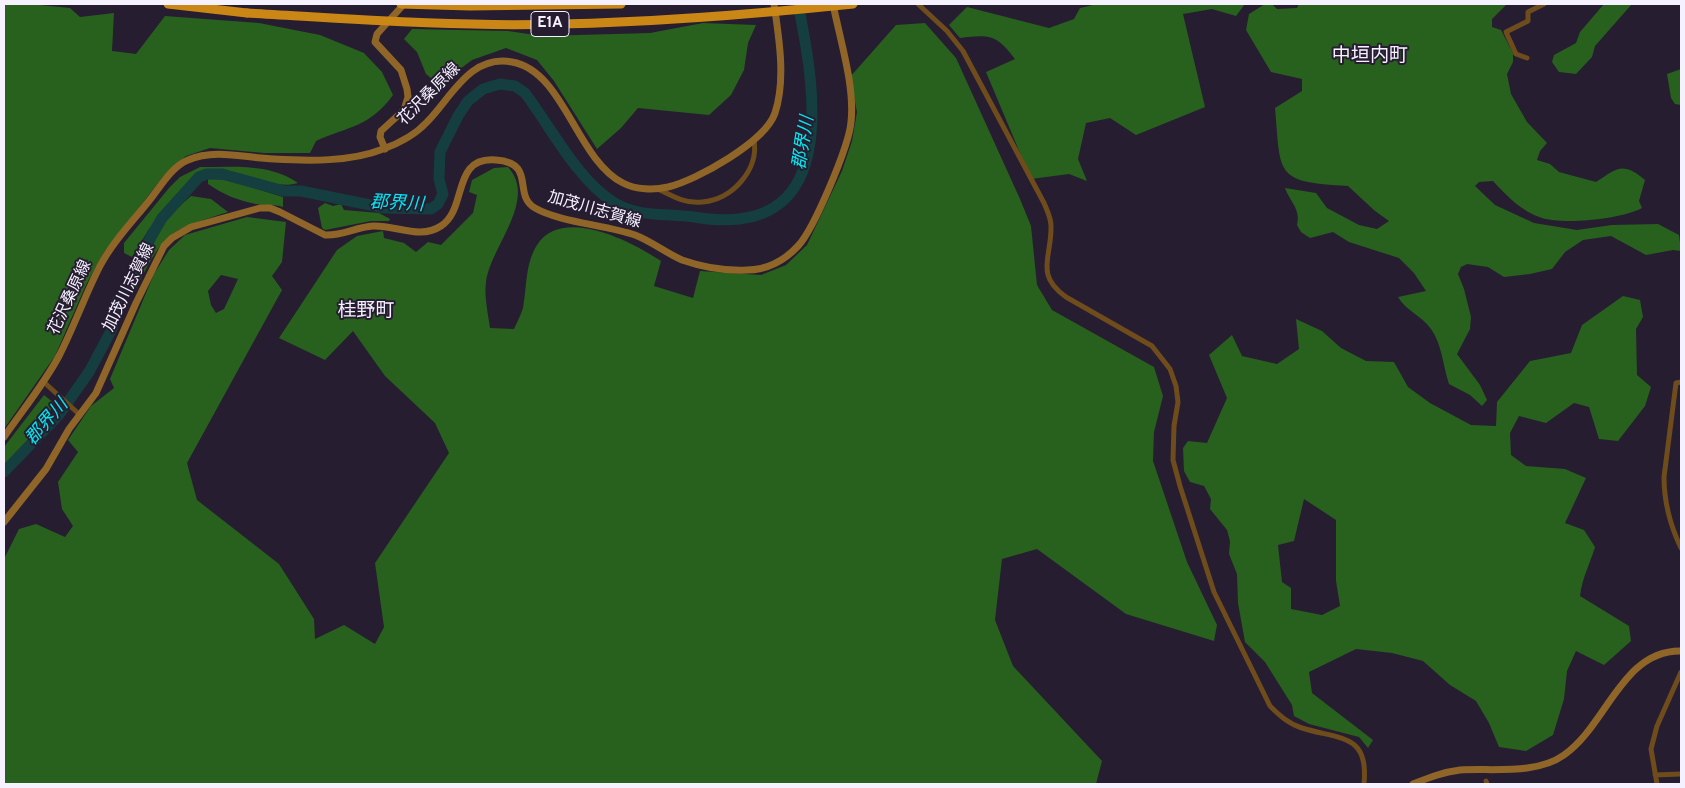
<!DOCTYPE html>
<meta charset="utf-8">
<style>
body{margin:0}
#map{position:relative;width:1685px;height:788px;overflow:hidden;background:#261d31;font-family:Overpass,sans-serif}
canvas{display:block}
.frame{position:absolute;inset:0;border:5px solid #f6f1ff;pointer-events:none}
</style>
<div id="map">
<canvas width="1685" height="788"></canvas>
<div class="frame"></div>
</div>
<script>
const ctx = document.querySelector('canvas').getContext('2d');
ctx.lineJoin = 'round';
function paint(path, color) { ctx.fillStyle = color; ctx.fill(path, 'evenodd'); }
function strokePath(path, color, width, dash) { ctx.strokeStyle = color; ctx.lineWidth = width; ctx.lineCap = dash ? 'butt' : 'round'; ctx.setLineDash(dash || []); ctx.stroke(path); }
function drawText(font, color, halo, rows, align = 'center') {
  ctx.font = font + ' Overpass,"Noto Sans JP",sans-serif'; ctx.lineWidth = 4; ctx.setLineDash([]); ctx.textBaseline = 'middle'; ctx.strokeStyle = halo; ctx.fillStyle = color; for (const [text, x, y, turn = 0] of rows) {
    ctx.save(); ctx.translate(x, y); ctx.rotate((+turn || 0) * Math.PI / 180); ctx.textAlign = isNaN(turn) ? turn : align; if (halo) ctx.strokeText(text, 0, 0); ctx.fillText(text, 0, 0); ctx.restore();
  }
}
const forest = new Path2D(`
 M4 4H30L70 8 80 17 114 13 112 51 136 54 165 16 259 23 320 35 364 53 382 72 393 95C370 127 349 126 316 141L310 153H264L210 148 186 156 176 164 162 178 104 252 86 285 55 356 4 429Z
 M1097 4H1245L1236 16 1212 9 1183 14 1205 107 1136 135 1110 118 1086 123 1078 159 1087 181 1069 174 1031 179 986 72 1015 59C997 35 990 34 960 38L949 25 967 7 1049 28 1074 19 1080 8Z
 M1265 4H1272L1277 9 1297 8 1299 4H1507L1492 19V27L1501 30 1513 53V62L1507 74 1511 94 1527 122 1547 143 1540 151 1537 160 1550 164 1559 172 1596 182C1617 168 1623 161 1645 180L1639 201 1642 208C1622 219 1564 225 1542 218 1522 212 1507 196 1493 181L1479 182 1475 186 1495 205 1534 223 1577 230 1612 225 1658 224 1679 235 1681 251 1673 250 1646 255 1611 236 1583 240 1565 252 1552 269 1530 274 1504 277 1488 267 1467 264 1461 267 1458 274 1464 289 1471 317 1470 329 1457 354 1480 385 1487 400 1482 406 1470 395 1449 384C1443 366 1442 344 1431 329 1421 315 1406 311 1398 297L1426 291 1414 273 1399 258 1349 242 1333 232 1310 238 1301 232 1297 225C1301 209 1290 202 1285 188L1316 193 1327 208 1359 225 1377 229 1389 221 1375 211 1348 186C1274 182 1281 175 1275 108L1302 91V79L1271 72 1246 30 1249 14Z
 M1604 4H1632L1595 46 1592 57 1576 74 1559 72 1552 62 1554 55 1576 43 1580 32Z
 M703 23 756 25 748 43 744 70 731 95 709 115 638 108 621 128 597 149 554 81 537 60 506 48 472 60 439 85 426 74 417 52 404 39 412 29 508 31 542 36 650 33Z
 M925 23 956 58 1020 199 1031 226 1037 285 1052 310 1154 367 1163 396 1154 432 1153 461 1187 562 1217 625 1214 641 1126 614 1037 549 1002 559 995 620 1013 666 1102 761 1096 784H4V559L19 529 36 524 65 537 73 526 62 509 58 482 78 452 68 440 91 406 114 388 110 379 154 274 169 250 185 235 247 217 286 222 282 262 272 276 282 290 187 463 197 500 279 564 314 619 315 639 344 625 375 644 384 627 375 563 449 453 435 423 385 376 353 331 325 360 279 338 337 250 357 236 383 231 384 238 404 243 416 252 428 242 441 245 473 213 477 195 469 192 472 180 494 168 508 167C538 200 491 246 486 282 484 296 488 314 490 328L514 329C517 322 521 315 523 308 527 287 525 264 537 245 562 205 633 242 661 261L654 286 693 298 700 271 761 275 786 265 807 245 842 171 852 141 857 112 850 77 896 25ZM221 275 238 279 224 309 216 313 211 305 208 291Z
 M1681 69V105L1675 104 1671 98 1667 74Z
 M200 167C234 167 270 163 298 183 264 193 227 156 193 178L149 229 132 257 124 253V243L169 188 180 177Z
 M208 179 241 180 257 189 283 197V207C274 204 265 206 256 204 237 200 224 195 208 184Z
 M191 196 211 199 228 212C165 232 164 233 134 293L131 291 135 277 167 217Z
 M325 203 333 206 341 204 344 210 379 213 390 219 389 221H371L325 230 322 228 318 208Z
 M1623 296 1640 300 1643 317 1636 329 1637 375 1651 387 1645 406 1618 441 1599 439 1589 407 1574 403 1546 423 1519 416 1510 433 1511 455 1526 466 1565 469 1586 478 1565 523 1584 530 1595 547C1590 564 1582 578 1580 596L1629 626 1631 641 1604 665 1576 651 1567 671 1564 699 1553 735 1526 751 1499 747 1489 723 1476 701 1450 685 1423 661 1392 653 1356 649 1309 672 1312 693 1373 740 1368 748 1359 737 1309 724 1294 716 1292 705 1265 662 1245 642 1238 603 1237 574 1229 554 1230 541 1227 530 1210 509 1211 499 1204 486 1190 482 1184 471 1183 448 1188 441 1207 443 1227 398 1209 355 1232 335 1242 356 1277 364 1299 349 1296 319 1322 331 1341 348 1366 361 1394 362 1408 387 1430 403 1471 425 1496 426 1497 402 1530 361 1571 353 1582 325ZM1304 499 1336 520V581L1340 606 1322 615 1291 609V588L1282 582 1278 545 1294 541Z
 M44 395 54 403 46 419 4 467V447Z`);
const river = new Path2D(`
 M4 472 58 416 89 372 112 329 117 301 124 293 151 237 162 218 199 177 207 174H222L284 191H301L385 208 431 209 438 204 443 194 439 179 440 152 458 116 468 101 483 89 500 84 515 86 525 93C550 126 577 179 613 202 637 218 667 213 694 217 840 242 817 96 798 4`);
const street = new Path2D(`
 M918 4 947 31 963 51 1044 203C1047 210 1051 218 1051 226 1052 257 1034 274 1066 297L1152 346 1170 369 1176 386 1178 402 1174 426 1173 460 1180 486 1214 592 1270 706C1280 716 1289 724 1302 728 1340 740 1369 733 1364 784
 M1527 58 1516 54 1506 32 1528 21V12L1544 4
 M658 189C672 196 686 204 702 202 732 200 759 170 754 140
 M1681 382 1676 383 1664 477C1664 502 1670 525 1681 548
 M46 384 80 415
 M1655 775 1681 774
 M1486 781 1487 784
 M1657 784 1651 749 1657 726 1681 672`);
const secondary = new Path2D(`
 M385 149 380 137 381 131 404 110 408 97 407 89 401 70 375 42 377 34 404 4
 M4 437C22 411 44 384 59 356 74 327 85 295 100 266 113 241 135 219 152 197 162 184 173 166 188 160 214 148 247 158 274 159 308 161 351 162 383 149 400 143 415 135 427 122 451 98 470 54 512 62 564 71 576 159 623 183 636 190 654 190 668 187 697 180 765 142 775 113 786 80 779 38 774 4
 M4 522 46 469 69 429 96 393 136 303 164 246 172 238 191 227 260 208H270L280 212 325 235C342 236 356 227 373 226 396 225 420 240 441 226 468 209 451 156 496 160 537 163 512 195 535 208 559 222 606 225 635 235 651 241 666 253 682 260 702 267 726 271 747 270 767 270 785 260 798 246 814 229 849 146 851 122 855 86 840 40 833 4
 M1413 784C1428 778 1443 772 1460 770 1492 768 1536 775 1564 755 1607 725 1622 650 1681 651`);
const highway = new Path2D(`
 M168 4 247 13`);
const highwayBridge = new Path2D(`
 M401 4 470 6 621 4
 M247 13C351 19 456 27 560 24 658 22 756 14 853 4`);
const shields = [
 [550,24,38]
];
const shieldNames = [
 ["E1A",550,24]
];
const streetNames = [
 ["花沢桑原線",430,95,-45],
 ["加茂川志賀線",594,211,16],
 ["加茂川志賀線",130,288,-64],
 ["花沢桑原線",71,298,-65]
];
const waterNames = [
 ["郡界川",805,143,-81],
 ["郡界川",397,205,3],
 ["郡界川",48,423,-49]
];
const quarterNames = [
 ["中垣内町",1370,57],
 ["桂野町",366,312]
];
paint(forest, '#28601e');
strokePath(river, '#143e40', 11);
strokePath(street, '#6e4c1b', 5);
strokePath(secondary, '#906528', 7);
strokePath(highway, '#cb8715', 9);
strokePath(highwayBridge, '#cb8715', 9);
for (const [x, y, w] of shields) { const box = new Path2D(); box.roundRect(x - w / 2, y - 12.5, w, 25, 4); ctx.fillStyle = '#261d31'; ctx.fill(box); strokePath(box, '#f6f1ff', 1); }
drawText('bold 15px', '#f6f1ff', null, shieldNames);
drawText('16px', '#f6f1ff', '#261d31', streetNames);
drawText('italic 18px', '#00e9f3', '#261d31', waterNames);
drawText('19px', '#f6f1ff', '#261d31', quarterNames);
</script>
